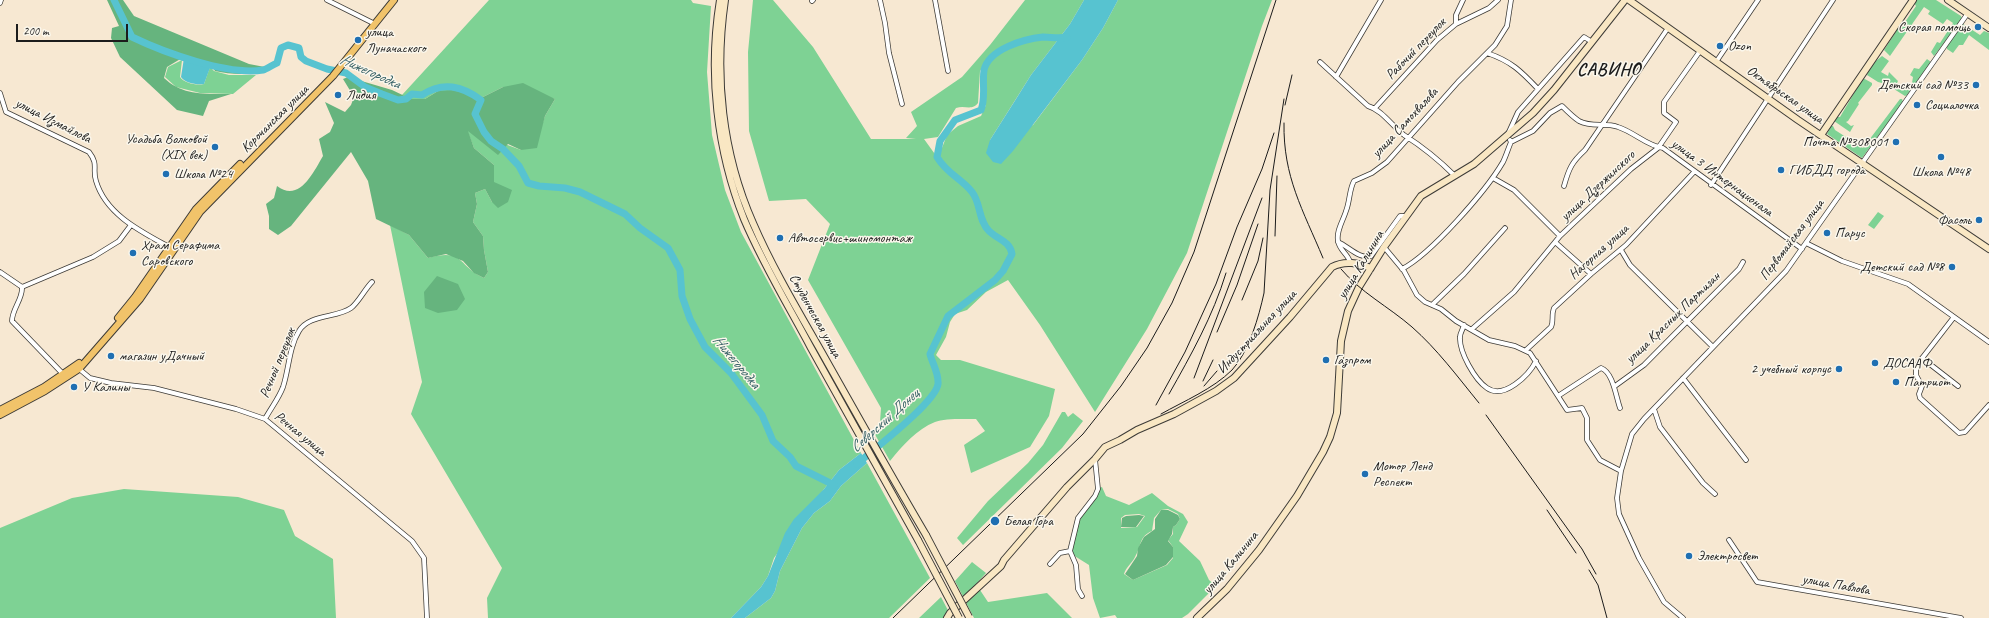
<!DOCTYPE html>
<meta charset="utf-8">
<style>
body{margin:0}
#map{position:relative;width:1989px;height:618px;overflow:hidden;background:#f7e8d2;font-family:Caveat,sans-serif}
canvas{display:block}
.scale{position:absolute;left:16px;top:24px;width:112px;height:18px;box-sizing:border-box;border:2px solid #1c1c1c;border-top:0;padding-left:5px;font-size:12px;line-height:14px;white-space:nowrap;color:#1c1c1c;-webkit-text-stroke:3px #fbf7ec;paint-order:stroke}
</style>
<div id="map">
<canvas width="1989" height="618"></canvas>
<div class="scale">200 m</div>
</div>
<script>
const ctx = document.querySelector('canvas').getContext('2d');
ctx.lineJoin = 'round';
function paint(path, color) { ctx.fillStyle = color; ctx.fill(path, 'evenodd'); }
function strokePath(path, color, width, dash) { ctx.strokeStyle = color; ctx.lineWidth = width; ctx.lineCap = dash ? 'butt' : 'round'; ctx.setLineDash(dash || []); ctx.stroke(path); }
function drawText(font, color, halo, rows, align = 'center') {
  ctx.font = font + ' Caveat,sans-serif'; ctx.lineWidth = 3; ctx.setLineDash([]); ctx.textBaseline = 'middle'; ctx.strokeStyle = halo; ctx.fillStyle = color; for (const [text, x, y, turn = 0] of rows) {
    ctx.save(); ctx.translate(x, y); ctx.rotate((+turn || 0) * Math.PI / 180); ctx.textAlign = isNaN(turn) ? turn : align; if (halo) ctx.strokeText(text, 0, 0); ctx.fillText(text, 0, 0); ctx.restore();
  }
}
const green = new Path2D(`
 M489 0H691L693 3 711 6 707 72 712 135 725 190 741 232 861 453 839 470 824 489 774 558 768 576 761 587 731 618H488L487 598 502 568 411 414 422 382 390 225 409 235 428 258C465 248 457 266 484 278L488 272 484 250 483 236 473 222 477 204 475 193 485 189 492 202 494 165 474 148 467 130 521 150 540 131 545 116 555 99 503 87 483 97 438 91 425 99H411L402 95Z
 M753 0H773L813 47 871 139H916L906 138 917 126 911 112 962 77 990 45 1025 0H1084L1070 24 1031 75 990 140 1033 125 1082 60 1103 28 1118 0H1272L1262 26 1187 253 1147 329 1095 412 1040 325 1008 280 986 292 967 310 955 314 950 322 946 337 936 355 941 360H960L1055 389 1049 416 1030 447 971 473 964 445 985 431 976 419C965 419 944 418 935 422 917 429 902 446 890 461L873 431 880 422 881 408 808 280 830 224 806 199 769 201 749 131 748 52ZM992 54 986 73V105L981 116 958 126 947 135 940 153V157L946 165 937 157 924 139 938 137 956 108C965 105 972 111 978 103L980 71Z
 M1915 0H1936L1961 16 1962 19 1934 56 1931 52 1937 42 1940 43 1953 23 1947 19 1943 24 1928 14 1930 11 1924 7 1890 56 1884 50 1902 22H1905L1916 6 1914 3Z
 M1963 24 1980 35 1984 31 1989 33V50L1969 35 1963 45H1959L1953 53 1947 49V46Z
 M1882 56 1889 61 1881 72 1888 76 1889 72 1898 81 1897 83 1906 88 1912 83 1913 77 1910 75 1914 68 1919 69 1927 59 1931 62 1907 95 1905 96 1886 84 1878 82 1867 75 1871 65Z
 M182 60 180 77C184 83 197 86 204 84L210 67 214 71 229 75H256L233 94 200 93 176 87 165 77 168 67Z
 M1863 78 1872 83V85L1858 103 1859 104 1848 121 1846 122 1851 126 1854 125 1850 132 1834 121 1836 117H1840Z
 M1900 99H1902L1903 102 1862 158 1827 134 1831 126H1833L1835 130 1863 148Z
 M1878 212 1884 216 1874 229 1868 225Z
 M1062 412H1065L1068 417 1073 413 1083 421 1062 448 963 545 957 538 988 501 1028 463 1043 445Z
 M867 463 930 578 889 618H745L771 598 775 591 780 571 802 528 814 513 830 501 841 486Z
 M1102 487 1106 496 1129 505 1152 493 1168 506 1183 514 1188 522 1179 541 1200 561 1209 580 1216 586 1188 614 1182 618H1117L1115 615 1100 618 1093 598 1089 565 1073 555 1071 550 1079 518 1099 488ZM1168 509 1178 514 1180 519 1176 525 1173 527V534L1168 540 1173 547V558L1167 565 1133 580 1124 574C1126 567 1132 563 1135 557 1141 547 1139 536 1152 531L1154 518 1161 510ZM1139 514 1145 516 1137 527 1121 528V518L1125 515Z
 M124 489 238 497 284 510 295 536 333 559 336 618H0V528L72 498Z
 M972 562 986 573 976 584 988 602 1047 593 1072 618H974L955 581Z
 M941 597 952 618H919Z`);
const forest = new Path2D(`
 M107 0H113L131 37 146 45 182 58 167 67 164 78C183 96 206 94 231 94L209 101 203 116 177 110 120 57 111 38 112 28 119 26Z
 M115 0H123L134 16 249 64 270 68C252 76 234 75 215 71L211 64C195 60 143 46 132 36 125 30 119 9 115 0Z
 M348 77 392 90 411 99H425L438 91 451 90 483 97 503 87 523 83 555 99 545 116 537 148 521 150 508 144 498 155 468 131 474 148 494 165V182L512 190 508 202 498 208 492 202 485 189 475 193 477 204 473 222 483 236 484 250 488 272 484 278 474 273 463 261 446 254 428 258 409 235 376 219 368 181 351 152 291 226 278 235 269 229V216L266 204 274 198 277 186C299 203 313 173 323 156L319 139 330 132 334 123 325 102 345 112 351 105 354 97 343 79Z
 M437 276 458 284 465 299 457 310 438 313 425 308 424 292Z
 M1161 510H1168L1178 515 1180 519 1176 525 1173 527 1172 534 1168 541 1173 547V557L1166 565 1133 580 1125 574 1137 556 1138 548 1144 537 1155 529V519Z
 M1139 515 1144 516 1136 527H1121L1122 518 1126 516Z`);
const water = new Path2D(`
 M1084 0H1118L1103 28 1082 60 1013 151 1001 164 993 162 986 153 990 140 1016 99 1031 75 1070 24Z
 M184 58 211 65 204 84C196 85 185 83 181 77Z
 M861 453 867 463 841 486 830 501 814 513 802 528 780 571 775 591 771 598 745 618H731L761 587 768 576 785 533 794 519 824 489 839 470Z`);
const river = new Path2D(`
 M114 0 132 37C163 52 228 76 263 70 267 69 272 65 277 63L281 48 288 45 299 48 301 57 306 61 327 69 346 73 365 87 382 94 398 100 406 99 412 94 422 95C443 81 462 86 481 100L475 114 484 132 491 141 503 149 519 166 528 183 539 186 565 188 580 192 625 214 640 228 668 248 680 270 682 296 690 319 705 347 731 373 762 415 773 441 790 457 796 466 834 485
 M857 464C873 450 936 402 938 384 939 373 932 363 930 354L948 316 995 280 1003 271 1012 254C1010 241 997 239 989 231 978 220 981 203 972 192 961 178 947 174 937 157L940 141 955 120 981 110C986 98 982 83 984 70 989 49 1024 39 1043 37 1051 37 1059 39 1067 37`);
const street = new Path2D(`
 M327 0 375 24
 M880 0 885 23 889 53 902 104
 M935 0 948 71
 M812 1 813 0
 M0 3 1 0
 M1456 24 1489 8 1498 0
 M1487 53C1511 61 1521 71 1538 89
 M1320 62 1368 106C1382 110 1392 126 1404 135 1423 147 1439 160 1455 176
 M1716 62 1758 0
 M1336 77 1381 0
 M0 93 6 112 89 152C99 165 92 168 96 181 106 215 142 232 171 248
 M1375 108 1437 40 1456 24V15L1463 0
 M1508 134 1518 112 1584 37 1592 42
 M1511 142 1533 131 1550 113 1562 106C1567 111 1573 117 1579 121 1592 128 1605 122 1618 127 1634 132 1647 146 1663 148L1802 249
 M1493 178 1514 190 1560 236
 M1711 185 1833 0
 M1564 186C1569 168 1572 162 1585 150L1668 28
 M1338 242C1348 246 1360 260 1371 256L1400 216H1406
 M1555 242 1591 274
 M1806 243 1842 261 1908 284 1989 342
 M1384 247 1404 271 1417 295 1425 302 1441 309 1456 321 1489 340 1515 346 1530 353 1567 410 1582 408 1587 418V440L1600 460 1621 471
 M1621 250 1630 265 1713 347
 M1350 262C1348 254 1339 250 1338 241 1336 231 1343 221 1346 211 1350 201 1349 190 1354 181L1372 173 1387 162 1458 82 1495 45 1507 26 1511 0
 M1402 269C1431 254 1486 191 1503 162 1506 156 1508 149 1511 142L1510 140
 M0 272 22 287C23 299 12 309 12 321L64 375
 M22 287 93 257 119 241 131 225
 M1433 304 1464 274 1505 228
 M1954 317 1916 366V375L1922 386 1919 394 1920 398 1959 433 1965 432 1989 405
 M1464 325C1463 329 1460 333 1460 337 1459 352 1475 380 1487 388 1504 400 1529 375 1536 361
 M1472 329 1514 292 1560 236 1631 169 1658 148 1676 122 1664 113V102L1700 51
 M1526 350 1551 327C1554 321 1551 315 1554 308L1591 274 1626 245 1694 172
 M1922 358 1958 386
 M78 368 90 378 111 383 154 388 236 409 265 419 412 541 424 558 427 618
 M1683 378 1746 460
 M1615 386 1644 365 1739 269 1743 262
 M1558 396 1601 368C1613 372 1616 397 1620 408
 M1654 409 1660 427 1703 483 1715 494
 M265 419C271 408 279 398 283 387 289 369 289 347 299 331 309 314 337 318 351 308 358 303 365 289 372 282
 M1729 540 1757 582 1961 618
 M1070 551 1078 518 1095 496 1098 489 1095 459
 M1050 564 1060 553 1070 551 1076 565 1078 589 1082 596
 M1683 618 1664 602 1639 558 1619 514 1617 498 1621 471 1632 434 1644 419 1786 271 1968 13`);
const secondary = new Path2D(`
 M720 0C708 73 717 151 744 219 763 264 788 305 811 348 847 412 883 476 918 540
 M725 0C714 75 722 153 753 223 772 267 797 309 821 351 856 413 890 474 926 535
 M1629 0 1798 120 1989 249
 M1948 0 1989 28
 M1821 135 1913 0
 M947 618 950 613 1001 566 1004 560 1067 487 1095 459 1105 447 1120 440 1137 430 1174 414 1216 391 1234 378 1290 317 1332 267C1345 260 1358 263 1371 268
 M1197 618 1227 589 1259 550 1297 496 1323 452 1330 437 1337 413 1341 341 1348 311 1359 287 1384 247 1421 196 1474 164 1533 113 1554 90 1625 0`);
const primary = new Path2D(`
 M118 318 135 297 196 209 240 164
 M0 410 44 387 79 363
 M0 415 45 391 79 369 140 299 200 212 333 76 394 0`);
const rail = new Path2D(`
 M1285 105 1292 75
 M1284 123C1283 177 1303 210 1323 258
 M1275 236 1277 176
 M1341 269C1360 292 1389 307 1412 327 1437 349 1457 376 1479 403
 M1242 300 1258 261 1263 238
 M1217 332 1237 285 1258 224
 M1194 378 1262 198
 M1203 381 1213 360
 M1204 386 1217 371
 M1169 394C1191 355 1213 316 1226 273
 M1156 405 1185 352 1216 284 1237 227 1262 169 1274 133
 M1161 414C1184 401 1213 389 1232 370 1249 352 1259 316 1264 293L1270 190 1284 99
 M1486 415 1582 549 1596 574
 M1547 510 1576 553
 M1589 570 1598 585 1607 618
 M893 618 1083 434 1121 386 1147 348 1172 303 1194 252 1276 0`);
const secondaryBridge = new Path2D(`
 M926 535 969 617
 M918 540 959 618`);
const markers = [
 [1978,27,4,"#1f6fb2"],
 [358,40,4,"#1f6fb2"],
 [1720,46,4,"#1f6fb2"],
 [1976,85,4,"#1f6fb2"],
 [338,95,4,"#1f6fb2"],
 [1917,105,4,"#1f6fb2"],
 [1896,142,4,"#1f6fb2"],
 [215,147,4,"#1f6fb2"],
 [1941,157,4,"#1f6fb2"],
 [1781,170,4,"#1f6fb2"],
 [166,174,4,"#1f6fb2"],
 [1979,220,4,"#1f6fb2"],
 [1827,233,4,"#1f6fb2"],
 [780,238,4,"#1f6fb2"],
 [133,253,4,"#1f6fb2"],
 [1952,267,4,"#1f6fb2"],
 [111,356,4,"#1f6fb2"],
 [1326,360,4,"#1f6fb2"],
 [1875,363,4,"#1f6fb2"],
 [1839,369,4,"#1f6fb2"],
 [1896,382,4,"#1f6fb2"],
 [74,387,4,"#1f6fb2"],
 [1365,474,4,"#1f6fb2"],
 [995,521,5,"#1f6fb2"],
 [1689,556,4,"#1f6fb2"]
];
const poiNames = [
 ["Скорая помощь",1970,27,"right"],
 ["улица",366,32],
 ["Луначаского",366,48],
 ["Ozon",1728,46],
 ["Детский сад №33",1968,85,"right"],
 ["Лидия",346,95],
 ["Социалочка",1925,105],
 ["Усадьба Волковой",207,139,"right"],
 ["(XIX век)",207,155,"right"],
 ["Почта №308001",1888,142,"right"],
 ["ГИБДД города",1789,170],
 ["Школа №48",1941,172,"center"],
 ["Школа №24",174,174],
 ["Фасоль",1971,220,"right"],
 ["Парус",1835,233],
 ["Автосервис+шиномонтаж",788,238],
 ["Храм Серафима",141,245],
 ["Саровского",141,261],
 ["Детский сад №8",1944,267,"right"],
 ["магазин уДачный",119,356],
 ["Газпром",1334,360],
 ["ДОСААФ",1883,363],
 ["2 учебный корпус",1831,369,"right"],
 ["Патриот",1904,382],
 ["У Калины",82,387],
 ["Мотор Ленд",1373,466],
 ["Респект",1373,482],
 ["Белая Гора",1004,521],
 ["Электросвет",1697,556]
];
const streetNames = [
 ["Рабочий переулок",1416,49,-46],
 ["Октябрьская улица",1785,95,35],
 ["Корочанская улица",275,119,-45],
 ["улица Измайлова",53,121,27],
 ["улица Самохвалова",1405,123,-47],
 ["улица 3 Интернационала",1722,178,36],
 ["улица Дзержинского",1598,186,-43],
 ["Первомайская улица",1792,240,-53],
 ["Нагорная улица",1599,252,-42],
 ["улица Калинина",1361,265,-59],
 ["Студенческая улица",815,316,61],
 ["улица Красных Партизан",1673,318,-44],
 ["Индустриальная улица",1257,332,-47],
 ["Речной переулок",278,363,-68],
 ["Речная улица",300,434,39],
 ["улица Калинина",1231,563,-50],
 ["улица Павлова",1836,585,10]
];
const waterNames = [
 ["Нижегородка",370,72,24],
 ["Нижегородка",736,362,50],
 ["Северский Донец",885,421,-42]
];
const districtNames = [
 ["САВИНО",1609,70]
];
paint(green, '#7ed294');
paint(forest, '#66b47e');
paint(water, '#57c3d0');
strokePath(river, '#57c3d0', 7);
strokePath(street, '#3d3b37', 5.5);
strokePath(secondary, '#3d3b37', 8);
strokePath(primary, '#3d3b37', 8);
strokePath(street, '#fff', 4);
strokePath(secondary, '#f9e7c3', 6);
strokePath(primary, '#f1c36a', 6);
strokePath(rail, '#1c1c1c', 1);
strokePath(secondaryBridge, '#3d3b37', 8, []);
strokePath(secondaryBridge, '#f9e7c3', 6);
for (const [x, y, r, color] of markers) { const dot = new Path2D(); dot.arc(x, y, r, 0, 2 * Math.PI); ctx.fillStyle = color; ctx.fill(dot); strokePath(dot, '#fbf7ec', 1.5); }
drawText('14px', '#1c1c1c', '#fbf7ec', poiNames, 'left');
drawText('14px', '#1c1c1c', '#fbf7ec', streetNames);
drawText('italic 15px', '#345f64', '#fbf7ec', waterNames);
ctx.letterSpacing = '1px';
drawText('bold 18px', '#1c1c1c', '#fbf7ec', districtNames);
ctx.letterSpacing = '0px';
</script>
